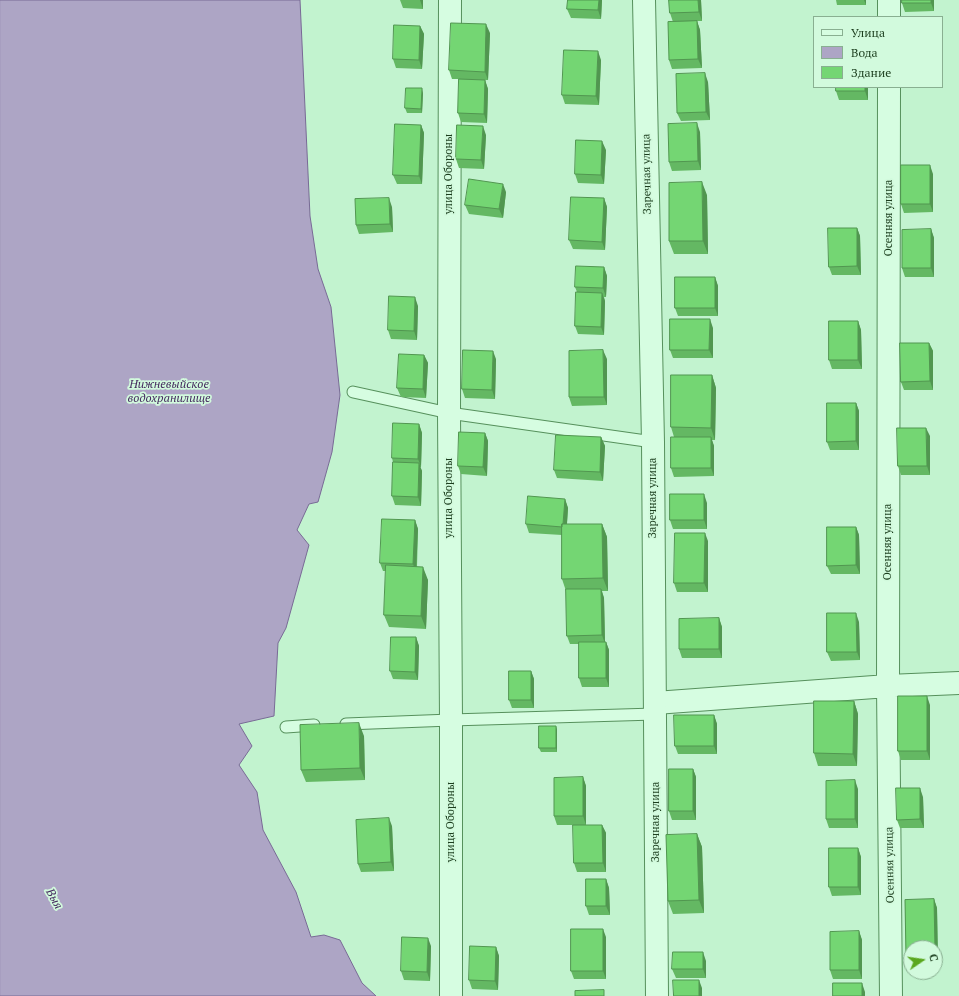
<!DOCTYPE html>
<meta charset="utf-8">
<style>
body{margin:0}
#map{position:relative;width:959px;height:996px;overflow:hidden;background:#c2f3cf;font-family:"PT Serif",serif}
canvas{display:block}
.legend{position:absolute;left:813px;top:16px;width:130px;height:72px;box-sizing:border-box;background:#d2fadd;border:1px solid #89af91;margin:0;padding:5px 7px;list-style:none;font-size:12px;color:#1c3e1e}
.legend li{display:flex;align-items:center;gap:8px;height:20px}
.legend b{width:20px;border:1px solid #89af91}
.north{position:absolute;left:903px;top:940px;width:40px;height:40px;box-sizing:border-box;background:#d2fadd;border:1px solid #89af91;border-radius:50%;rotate:77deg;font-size:11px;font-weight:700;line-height:16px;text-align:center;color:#1c3e1e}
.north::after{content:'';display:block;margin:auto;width:14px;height:18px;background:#5aa71e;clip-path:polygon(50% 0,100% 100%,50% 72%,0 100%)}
</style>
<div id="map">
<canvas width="959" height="996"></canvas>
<ul class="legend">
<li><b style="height:5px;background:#d6fde1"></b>Улица</li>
<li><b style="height:11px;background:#ada5c5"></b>Вода</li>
<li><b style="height:11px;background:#74d673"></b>Здание</li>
</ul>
<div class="north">С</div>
</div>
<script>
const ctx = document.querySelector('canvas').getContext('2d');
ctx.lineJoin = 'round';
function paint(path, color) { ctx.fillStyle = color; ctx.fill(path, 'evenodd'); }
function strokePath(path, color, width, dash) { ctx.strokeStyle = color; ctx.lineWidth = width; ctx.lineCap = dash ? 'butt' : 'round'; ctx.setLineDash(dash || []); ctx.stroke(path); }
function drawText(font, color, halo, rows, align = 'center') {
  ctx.font = font + ' "PT Serif",serif'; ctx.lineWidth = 3.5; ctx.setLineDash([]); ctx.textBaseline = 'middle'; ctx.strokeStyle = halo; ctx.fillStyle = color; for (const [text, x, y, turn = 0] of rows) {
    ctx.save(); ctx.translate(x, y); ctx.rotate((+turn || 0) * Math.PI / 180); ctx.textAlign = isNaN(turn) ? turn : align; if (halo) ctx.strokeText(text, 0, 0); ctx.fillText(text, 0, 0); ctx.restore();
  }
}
const water = new Path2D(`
 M0 0H300L310 216 318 269 331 307 340 395 332 452 318 502 309 504 297 530 309 545 286 628 278 643 274 716 239 724 252 746 239 765 257 792 263 830 296 892 311 937 324 935 340 940 362 983 376 996H0Z`);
const service = new Path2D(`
 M353 392 449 413 653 442
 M346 724 451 720 655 714
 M286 727 314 725`);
const minor = new Path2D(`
 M450 0 449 413 451 720V996
 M889 17V0
 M889 87 888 686 891 996
 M655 703 888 686 959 683`);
const tertiary = new Path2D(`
 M644 0 653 442 657 996`);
const wall = new Path2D(`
 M400 0H423V9L403 8Z
 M568 0H602L601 19 571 18 567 9Z
 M669 0H701L702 21H697L700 30 702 68 672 69 669 60 673 22 670 13Z
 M836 0H866V5H837Z
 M934 0V11L905 12 902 3Z
 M420 26 424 34 422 69 396 68 393 59Z
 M490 33 488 80H485L488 89 487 123 461 122 458 113 459 79H452L449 70Z
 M601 60 599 105 565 104 562 95Z
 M708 82 710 120 681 121 677 113Z
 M868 87V100H839L836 91Z
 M423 93 422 113H407L405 108Z
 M421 125 424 133 422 184H397L393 175Z
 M700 132 701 170 672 171 669 162Z
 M486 135 484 169 459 168 456 159Z
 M606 150 604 184 578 183 575 174Z
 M933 174V212L904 213 901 204Z
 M506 192 503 218 469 214 465 205Z
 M707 195 708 254H674L669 241Z
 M604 198 607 207 605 250 573 249 569 240Z
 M392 207 393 232 359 234 356 225Z
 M857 228 860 236 861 275H832L829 267Z
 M931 229 934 238V277H905L902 268Z
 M604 267 607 276 606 297H604L605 301 604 335 578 334 575 326 577 292 575 287Z
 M715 277 718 286V316H678L675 308Z
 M418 306 417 340 391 339 388 330Z
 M858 321 861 330 862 369H832L829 360Z
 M713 328V358H673L670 350Z
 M929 343 933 351V390H904L901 382Z
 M424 355 428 363 426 398 401 397 397 388Z
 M496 359 495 399 465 398 462 389Z
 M607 359V405L572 406 569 397Z
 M712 375 716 388 715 440H712L714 446V476L674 477 671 468 674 437 671 427Z
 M856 403 859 411V450H830L827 442Z
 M419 424 422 433 421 467H420L422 471 421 506 395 505 392 496 393 462 392 458Z
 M485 433 488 441 487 476 461 474 458 466Z
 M930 436V475H901L898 466Z
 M601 437 605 446 603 481 557 478 554 470Z
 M565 499 568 508 567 524H602L607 537 608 591H602L604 598 605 642H606L609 650V687H582L579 678V644H570L567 636 566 591 562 579V535L529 533 526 524Z
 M707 503V529H673L670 520Z
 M415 520 418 529 417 567 428 580 426 629 389 627 384 615 386 571H383L380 563Z
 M856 527 859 535 860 574H831L827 566Z
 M708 541V592H677L674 583Z
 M719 618 722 627V658H682L679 649Z
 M859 622 860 660 831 661 827 652Z
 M416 637 419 646 418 680 393 679 390 671Z
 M531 671 534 679V708H512L509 700Z
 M854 701 858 714 857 766H818L814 753Z
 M930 705V760H901L898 751Z
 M714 715 717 724V754H678L675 746Z
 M556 726 557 730V752H541L539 748Z
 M364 736 365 780 306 782 301 770Z
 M693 769 696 777V820H672L669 811Z
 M583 777 586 786V825H557L554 816Z
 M858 789V828H829L826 819Z
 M923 797 924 828H900L897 820Z
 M602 825 606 833V872H577L574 863Z
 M392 826 394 871 361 872 358 864Z
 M697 834 702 847 704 913 673 914 668 901Z
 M858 848 861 857V895L832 896 829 887Z
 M606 879 609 888 610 915H589L586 906Z
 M934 899 937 908 938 964H935V948H911V965H909L906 956 905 900Z
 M859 931 862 940V979H833L830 970Z
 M606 937V979H574L571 971Z
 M431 946 430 981 404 980 401 971Z
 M496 947 499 956 498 990 472 989 469 980Z
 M706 961V978H676L672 969Z`);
const shadedWall = new Path2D(`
 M420 0H423V9Z
 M599 0H602L601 19 598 10Z
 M698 0H701L702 21 699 12Z
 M864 0H866V5Z
 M931 0H934V11L931 3Z
 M697 21 700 30 702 68 698 59Z
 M486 24 490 33 488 80 485 72Z
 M420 26 424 34 422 69 419 60Z
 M598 51 601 60 599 105 596 96Z
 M705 73 708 82 710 120 706 112Z
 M485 80 488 89 487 123 484 114Z
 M865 87H868V100L865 91Z
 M422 88 423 93 422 113 421 109Z
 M697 123 700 132 701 170 698 161Z
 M421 125 424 133 422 184 419 176Z
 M483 126 486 135 484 169 481 160Z
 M602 141 606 150 604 184 601 175Z
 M930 165 933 174V212L930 204Z
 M702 182 707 195 708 254 703 241Z
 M503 184 506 192 503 218 499 209Z
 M389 198 392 207 393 232 390 224Z
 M604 198 607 207 605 250 602 242Z
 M857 228 860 236 861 275 857 266Z
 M931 229 934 238V277L931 268Z
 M604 267 607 276 606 297 603 288Z
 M715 277 718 286V316L715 308Z
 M602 293 605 301 604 335 601 327Z
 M415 297 418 306 417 340 414 331Z
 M710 319 713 328V358L709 350Z
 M858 321 861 330 862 369 858 360Z
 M929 343 933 351V390L930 381Z
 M603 350 607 359V405L604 397Z
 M493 351 496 359 495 399 492 390Z
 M424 355 428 363 426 398 423 389Z
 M712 375 716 388 715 440 711 428Z
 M856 403 859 411V450L856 441Z
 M419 424 422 433 421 467 418 459Z
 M926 428 930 436V475L927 466Z
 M485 433 488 441 487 476 483 467Z
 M601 437 605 446 603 481 600 472Z
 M711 437 714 446V476L711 468Z
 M419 463 422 471 421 506 418 497Z
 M704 494 707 503V529L704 520Z
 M565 499 568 508 566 536 563 527Z
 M415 520 418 529 416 573 413 564Z
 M602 524 607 537 608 591 603 578Z
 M856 527 859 535 860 574 856 565Z
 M705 533 708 541V592L704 583Z
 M423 567 428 580 426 629 421 616Z
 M601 589 604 598 605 644 602 635Z
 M856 613 859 622 860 660 857 652Z
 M719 618 722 627V658L719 649Z
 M416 637 419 646 418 680 415 672Z
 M606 642 609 650V687L606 678Z
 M531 671 534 679V708L531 700Z
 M927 696 930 705V760L927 751Z
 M854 701 858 714 857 766 853 754Z
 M714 715 717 724V754L714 746Z
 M359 723 364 736 365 780 360 768Z
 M556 726 557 730V752L556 748Z
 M693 769 696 777V820L693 811Z
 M583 777 586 786V825L583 816Z
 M855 780 858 789V828L855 819Z
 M920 788 923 797 924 828 920 819Z
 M389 818 392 826 394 871 391 862Z
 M602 825 606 833V872L603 863Z
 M697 834 702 847 704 913 699 900Z
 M858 848 861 857V895L858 887Z
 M606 879 609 888 610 915 606 906Z
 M934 899 937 908 938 964 935 957Z
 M603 929 606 937V979L603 971Z
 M859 931 862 940V979L859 970Z
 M428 938 431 946 430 981 427 972Z
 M496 947 499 956 498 990 495 981Z
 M703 952 706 961V978L703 969Z
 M699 980 702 988V996H699Z
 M862 983 865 992V996H862Z`);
const building = new Path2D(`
 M568 0H599L598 10 567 9Z
 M669 0H698L699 12 670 13Z
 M902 0H931V3H902Z
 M697 21 698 59 669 60 668 22Z
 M451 23 486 24 485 72 449 70Z
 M394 25 420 26 419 60 393 59Z
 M564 50 598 51 596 96 562 95Z
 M705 73 706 112 677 113 676 74Z
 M459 79 485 80 484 114 458 113Z
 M836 87H865V91H836Z
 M406 88H422L421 109 405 108Z
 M697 123 698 161 669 162 668 124Z
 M395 124 421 125 419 176 393 175Z
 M457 125 483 126 481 160 456 159Z
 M576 140 602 141 601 175 575 174Z
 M901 165H930V204H901Z
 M469 179 503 184 499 209 465 205Z
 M702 182 703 241H669V183Z
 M571 197 604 198 602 242 569 240Z
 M389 198 390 224 356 225 355 199Z
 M828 228H857V266L829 267Z
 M931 229V268H902V230Z
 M576 266 604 267 603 288 575 287Z
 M675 277H715V308H675Z
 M576 292 602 293 601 327 575 326Z
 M389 296 415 297 414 331 388 330Z
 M670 319H710L709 350H670Z
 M829 321H858V360H829Z
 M900 343H929L930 381 901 382Z
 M463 350 493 351 492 390 462 389Z
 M603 350 604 397H569V351Z
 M399 354 424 355 423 389 397 388Z
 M671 375H712L711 428 671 427Z
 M827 403H856V441L827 442Z
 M393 423 419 424 418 459 392 458Z
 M897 428H926L927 466H898Z
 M459 432 485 433 483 467 458 466Z
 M556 435 601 437 600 472 554 470Z
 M671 437H711V468H671Z
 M393 462 419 463 418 497 392 496Z
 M670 494H704V520H670Z
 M528 496 565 499 563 524H562V527L526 524Z
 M382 519 415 520 413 564 380 563Z
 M562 524H602L603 578 562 579Z
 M827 527H856V565L827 566Z
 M675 533H705L704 583H674Z
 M386 565 423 567 421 616 384 615Z
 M566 589H601L602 635 567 636Z
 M827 613H856L857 652H827Z
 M719 618V649H679V619Z
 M391 637H416L415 672 390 671Z
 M579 642H606V678H579Z
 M509 671H531V700H509Z
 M898 696H927V751H898Z
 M814 701H854L853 754 814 753Z
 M674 715H714V746H675Z
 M359 723 360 768 301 770 300 725Z
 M539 726H556V748H539Z
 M669 769H693V811H669Z
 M583 777V816H554V778Z
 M855 780V819H826V781Z
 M896 788H920V819L897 820Z
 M389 818 391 862 358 864 356 820Z
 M573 825H602L603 863H574Z
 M697 834 699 900 668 901 666 835Z
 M829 848H858V887H829Z
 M586 879H606V906H586Z
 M934 899 935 948H911V956H906L905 900Z
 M571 929H603V971H571Z
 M859 931V970H830V932Z
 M402 937 428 938 427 972 401 971Z
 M470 946 496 947 495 981 469 980Z
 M673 952H703V969H672Z
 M673 980H699V996H674Z
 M833 983H862V996H833Z
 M604 990V996H575V991Z`);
const streetNames = [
 ["улица Обороны",449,174,-90],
 ["Заречная улица",647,174,-91],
 ["Осенняя улица",889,218,-90],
 ["улица Обороны",449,498,-90],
 ["Заречная улица",653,498,-90],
 ["Осенняя улица",888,542,-90],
 ["улица Обороны",451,822,-90],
 ["Заречная улица",656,822,-90],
 ["Осенняя улица",890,865,-91]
];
const waterNames = [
 ["Нижневыйское",169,385],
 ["водохранилище",169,399],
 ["Выя",54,899,61]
];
paint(water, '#ada5c5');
strokePath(water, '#786a95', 1);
strokePath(service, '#56905c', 13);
strokePath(minor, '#56905c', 24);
strokePath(tertiary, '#56905c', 24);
strokePath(service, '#d6fde1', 11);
strokePath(minor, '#d6fde1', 22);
strokePath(tertiary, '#d6fde1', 22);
paint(wall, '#64b863');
paint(shadedWall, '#519650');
paint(building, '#74d673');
strokePath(building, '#519650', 1);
drawText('11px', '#1c3e1e', '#d2fadd', streetNames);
drawText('italic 12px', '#452a5f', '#d2fadd', waterNames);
</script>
